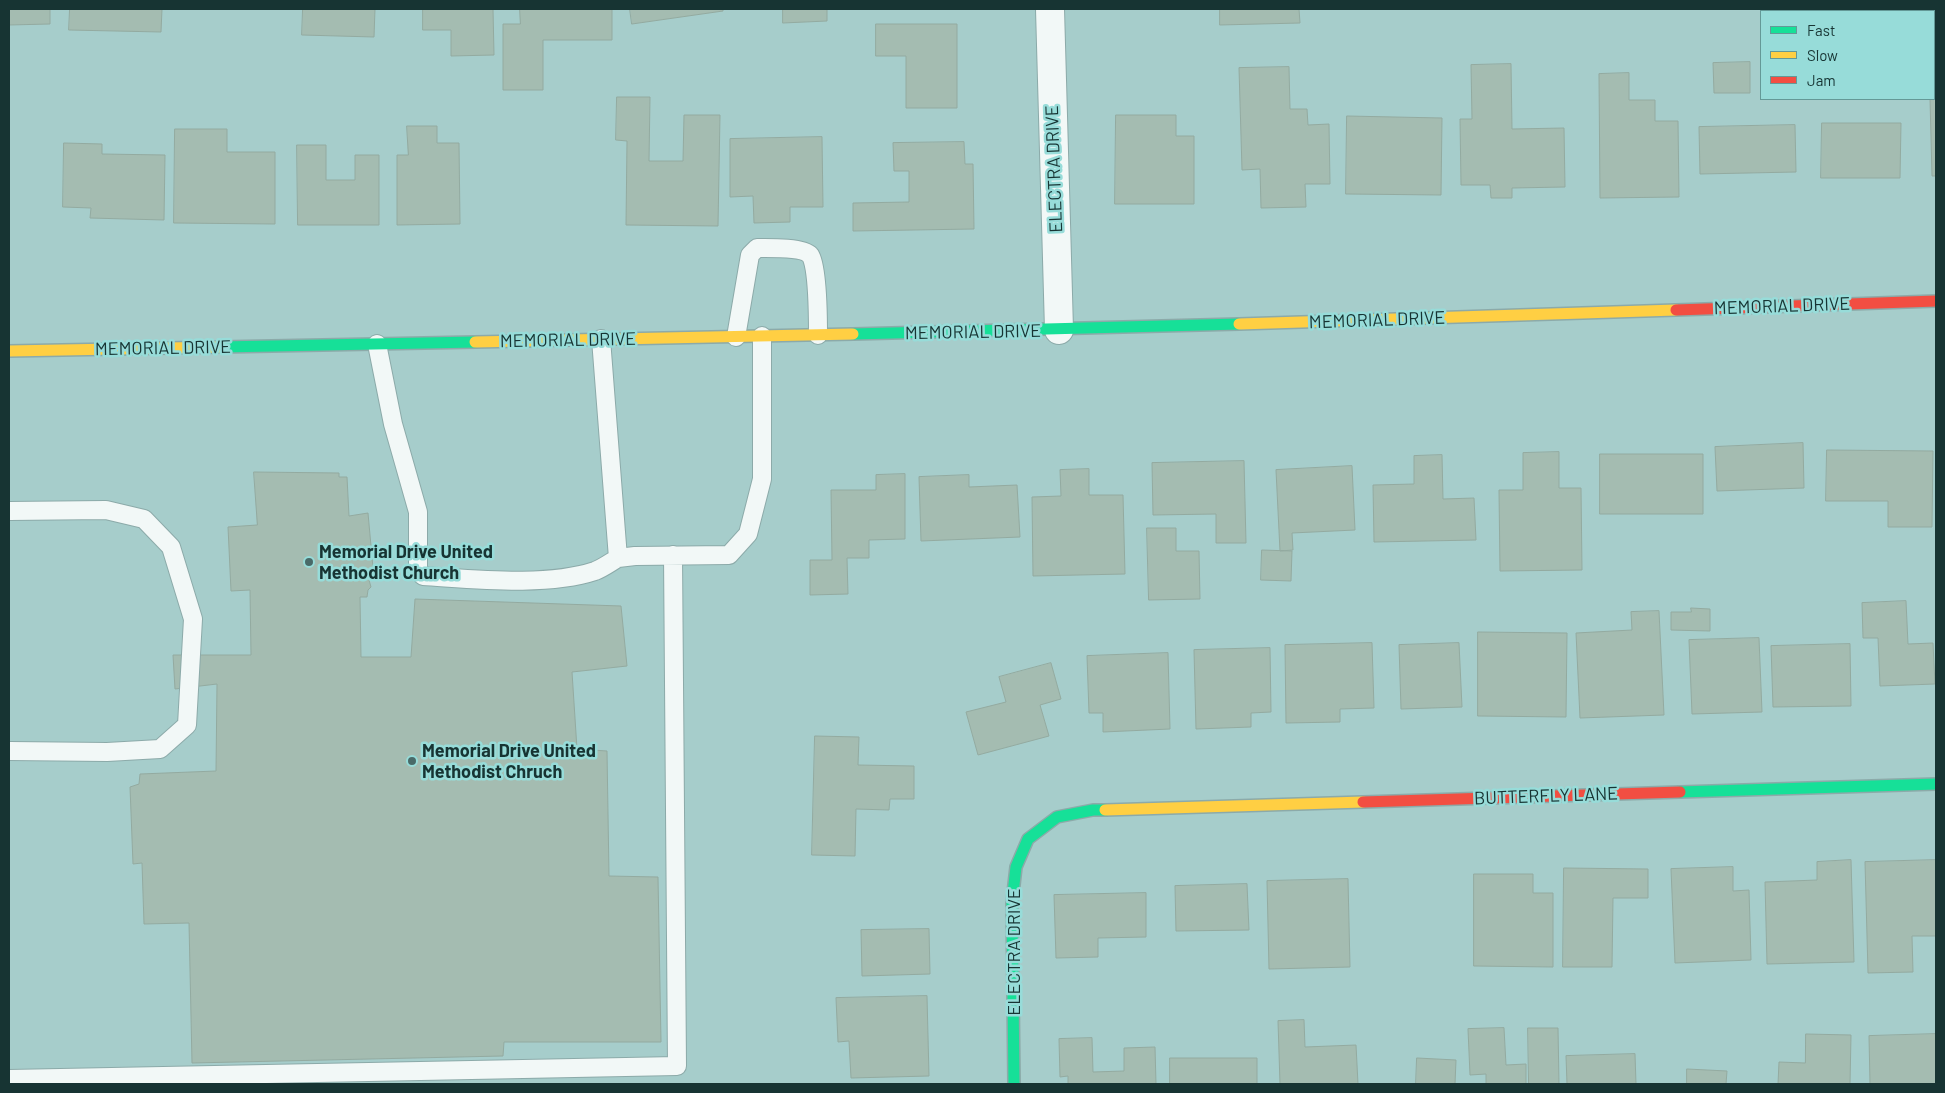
<!DOCTYPE html>
<style>
body{margin:0}
#map{position:relative;width:1945px;height:1093px;overflow:hidden;background:#a6cdcb;font-family:Barlow,sans-serif}
canvas{display:block}
.frame{position:absolute;inset:0;border:10px solid #173433;pointer-events:none}
.legend{position:absolute;left:1760px;top:10px;width:175px;height:90px;box-sizing:border-box;background:#97dcd9;border:1px solid #649997;margin:0;padding:6px 9px;list-style:none;font-size:15px;color:#173433}
.legend li{display:flex;align-items:center;gap:10px;height:25px}
.legend b{width:25px;border:1px solid #649997}
</style>
<div id="map">
<canvas width="1945" height="1093"></canvas>
<div class="frame"></div>
<ul class="legend">
<li><b style="height:6px;background:#16e098"></b>Fast</li>
<li><b style="height:6px;background:#ffcf43"></b>Slow</li>
<li><b style="height:6px;background:#f24e42"></b>Jam</li>
</ul>
</div>
<script>
const ctx = document.querySelector('canvas').getContext('2d');
ctx.lineJoin = 'round';
function paint(path, color) { ctx.fillStyle = color; ctx.fill(path, 'evenodd'); }
function strokePath(path, color, width, dash) { ctx.strokeStyle = color; ctx.lineWidth = width; ctx.lineCap = dash ? 'butt' : 'round'; ctx.setLineDash(dash || []); ctx.stroke(path); }
function drawText(font, color, halo, rows, align = 'center') {
  ctx.font = font + ' Barlow,sans-serif'; ctx.lineWidth = 5; ctx.setLineDash([]); ctx.textBaseline = 'middle'; ctx.strokeStyle = halo; ctx.fillStyle = color; for (const [text, x, y, turn = 0] of rows) {
    ctx.save(); ctx.translate(x, y); ctx.rotate((+turn || 0) * Math.PI / 180); ctx.textAlign = isNaN(turn) ? turn : align; if (halo) ctx.strokeText(text, 0, 0); ctx.fillText(text, 0, 0); ctx.restore();
  }
}
const building = new Path2D(`
 M9 9H50V24L9 25Z
 M70 9H162L161 32 69 30Z
 M303 9H375L374 37 302 35Z
 M423 9H493L494 55 451 56V30H423Z
 M520 9H612V40H543V90H503V24H520Z
 M630 9H723V11L632 24Z
 M783 9H827V21L783 23Z
 M1220 9H1299L1300 23 1220 25Z
 M1807 9H1843V11H1807Z
 M876 24H957V108H906V56H876Z
 M1750 62V93H1714L1713 63Z
 M1511 64 1512 129 1564 128 1565 187 1512 188V198H1491L1490 185H1461L1460 119H1472L1471 65Z
 M1289 67 1290 109H1307L1308 125 1329 124 1330 184H1305L1306 207 1261 208 1260 169 1242 170 1239 68Z
 M1629 73V100H1655V121H1678L1679 197 1600 198 1599 74Z
 M1934 85H1936V176H1932L1930 99H1934Z
 M617 97H650L649 161H683L684 115H720L718 226 626 225 627 141 616 140Z
 M1116 115H1176V136H1194V204H1115Z
 M1347 116 1442 118 1441 195 1346 194Z
 M1822 123H1901L1900 178H1821Z
 M1795 125 1796 172 1700 174 1699 127Z
 M407 126H437V143H459L460 224 397 225V155H408Z
 M175 129H227V152H275V224L174 223Z
 M822 137 823 207H790V222L754 223 753 196 730 197V139Z
 M964 142 965 164H973L974 229 853 231V203L909 202V171H894L893 143Z
 M64 143 102 144V154L165 155 164 220 90 218 91 208 63 207Z
 M297 145H326V180H355V155H379V225H298Z
 M1803 443 1804 488 1717 491 1715 447Z
 M1827 450 1933 451 1932 527H1888V501H1826Z
 M1559 452V488H1581L1582 570 1500 571 1499 490H1523V453Z
 M1600 454H1703V514H1600Z
 M1442 455 1443 499 1474 498 1476 540 1374 542 1373 485 1414 484V456Z
 M1244 461 1246 543H1216V514L1153 515 1152 463Z
 M1352 466 1355 530 1292 533 1293 550 1280 551 1276 470Z
 M1089 469V495H1123L1125 574 1033 576 1032 497 1061 496 1060 470Z
 M254 472 339 473V477H347L349 516 368 513 374 579 369 580 371 587 368 590 367 597H360L361 657H411L415 599 621 606 627 666 572 672 577 749 607 751 609 876 658 877 661 1042H504L503 1056 192 1063 189 923 144 924 142 863 133 864 130 787 139 784 140 774 216 771 217 684 175 689 173 655H251L250 590 231 591 228 527 257 525Z
 M905 474V539L869 540V558H847L848 594 810 595V560H832L831 490H876V475Z
 M969 475V487L1017 485 1020 537 921 541 919 477Z
 M1147 528H1176V551H1199L1200 599 1149 600Z
 M1262 550 1292 551 1291 581 1261 580Z
 M1906 601 1908 644 1933 643 1935 684 1880 686 1878 638H1863L1862 603Z
 M1691 608 1710 609V631L1671 630V612H1691Z
 M1659 611 1664 715 1580 718 1576 633 1632 630 1631 612Z
 M1478 632 1567 633 1566 717 1478 716Z
 M1759 638 1762 712 1692 714 1689 640Z
 M1372 643 1374 708 1340 709V722L1286 723 1285 645Z
 M1459 643 1462 707 1401 709 1399 645Z
 M1850 644 1851 706 1773 707 1771 646Z
 M1270 648 1271 712 1251 713V727L1196 729 1194 650Z
 M1168 653 1170 729 1103 732V713H1089L1087 656Z
 M1051 663 1061 699 1040 705 1049 736 978 755 966 712 1006 702 999 677Z
 M815 736 859 737 858 765 914 766V799H890L889 810 856 809 855 856 812 855Z
 M1851 860 1854 962 1767 964 1765 882 1817 880V862Z
 M1936 860V936H1912L1913 972 1868 973 1865 862Z
 M1733 867V891L1749 890 1751 960 1675 963 1671 869Z
 M1564 868 1648 869V898H1613L1612 967H1563Z
 M1474 874H1533V893H1553V967L1474 966Z
 M1348 879 1350 967 1269 969 1267 881Z
 M1247 884 1249 930 1176 931 1175 886Z
 M1146 893V937L1098 938V957L1056 958 1054 895Z
 M929 929 930 974 862 976 861 930Z
 M927 996 929 1076 851 1078 849 1041 838 1042 836 998Z
 M1304 1020 1305 1047 1356 1045 1358 1084H1280L1278 1021Z
 M1504 1028 1506 1065 1526 1064V1084H1486V1074L1470 1075 1468 1029Z
 M1528 1028H1558L1559 1084H1529Z
 M1806 1034 1851 1035 1850 1084H1778L1779 1062 1805 1063Z
 M1936 1034V1084H1870L1869 1036Z
 M1092 1038 1093 1072 1124 1071V1048L1155 1047 1156 1084H1068V1076L1060 1077 1059 1039Z
 M1635 1054 1636 1084H1567L1566 1056Z
 M1170 1058H1257V1084H1170Z
 M1417 1058 1456 1060 1455 1084H1416Z
 M1687 1069 1727 1071 1726 1084H1687Z`);
const lane = new Path2D(`
 M736 337 750 255 757 248C767 248 803 247 810 255 818 263 818 321 818 335
 M601 339 618 558 635 556 729 555 748 534 762 479V336
 M377 344 393 424 418 512V571L423 576C474 579 547 587 595 571 603 568 611 562 618 558
 M9 511 106 510 144 519 171 547 193 619 187 725 160 749 107 752 9 751
 M9 1079 677 1066 673 555`);
const street = new Path2D(`
 M1050 9 1059 330`);
const fast = new Path2D(`
 M853 334 1239 324
 M221 347 475 342
 M1680 792 1936 784
 M1014 1084 1012 902 1016 867 1028 839 1057 817 1093 810H1105`);
const slow = new Path2D(`
 M1239 324 1676 310
 M475 342 853 334
 M9 351 221 347
 M1105 810 1363 802`);
const jam = new Path2D(`
 M1676 310 1936 301
 M1363 802 1680 792`);
const markers = [
 [309,562,5,"#496a68"],
 [412,761,5,"#496a68"]
];
const streetNames = [
 ["ELECTRA DRIVE",1054,169,-92],
 ["MEMORIAL DRIVE",1782,306,-2],
 ["MEMORIAL DRIVE",1377,320,-2],
 ["MEMORIAL DRIVE",973,332,-1],
 ["MEMORIAL DRIVE",568,340,-1],
 ["MEMORIAL DRIVE",163,348,-1],
 ["BUTTERFLY LANE",1546,796,-2],
 ["ELECTRA DRIVE",1014,952,-90]
];
const poiNames = [
 ["Memorial Drive United",319,552],
 ["Methodist Church",319,573],
 ["Memorial Drive United",422,751],
 ["Methodist Chruch",422,772]
];
paint(building, '#a4bcb1');
strokePath(building, '#93aaa0', 1);
strokePath(lane, '#8caaa9', 20);
strokePath(street, '#8caaa9', 30);
strokePath(fast, '#8caaa9', 14);
strokePath(slow, '#8caaa9', 14);
strokePath(jam, '#8caaa9', 14);
strokePath(lane, '#f2f8f7', 18);
strokePath(street, '#f2f8f7', 28);
strokePath(fast, '#16e098', 11);
strokePath(slow, '#ffcf43', 11);
strokePath(jam, '#f24e42', 11);
for (const [x, y, r, color] of markers) { const dot = new Path2D(); dot.arc(x, y, r, 0, 2 * Math.PI); ctx.fillStyle = color; ctx.fill(dot); strokePath(dot, '#97dcd9', 2); }
drawText('18px', '#173433', '#97dcd9', streetNames);
drawText('bold 18px', '#173433', '#97dcd9', poiNames, 'left');
</script>
